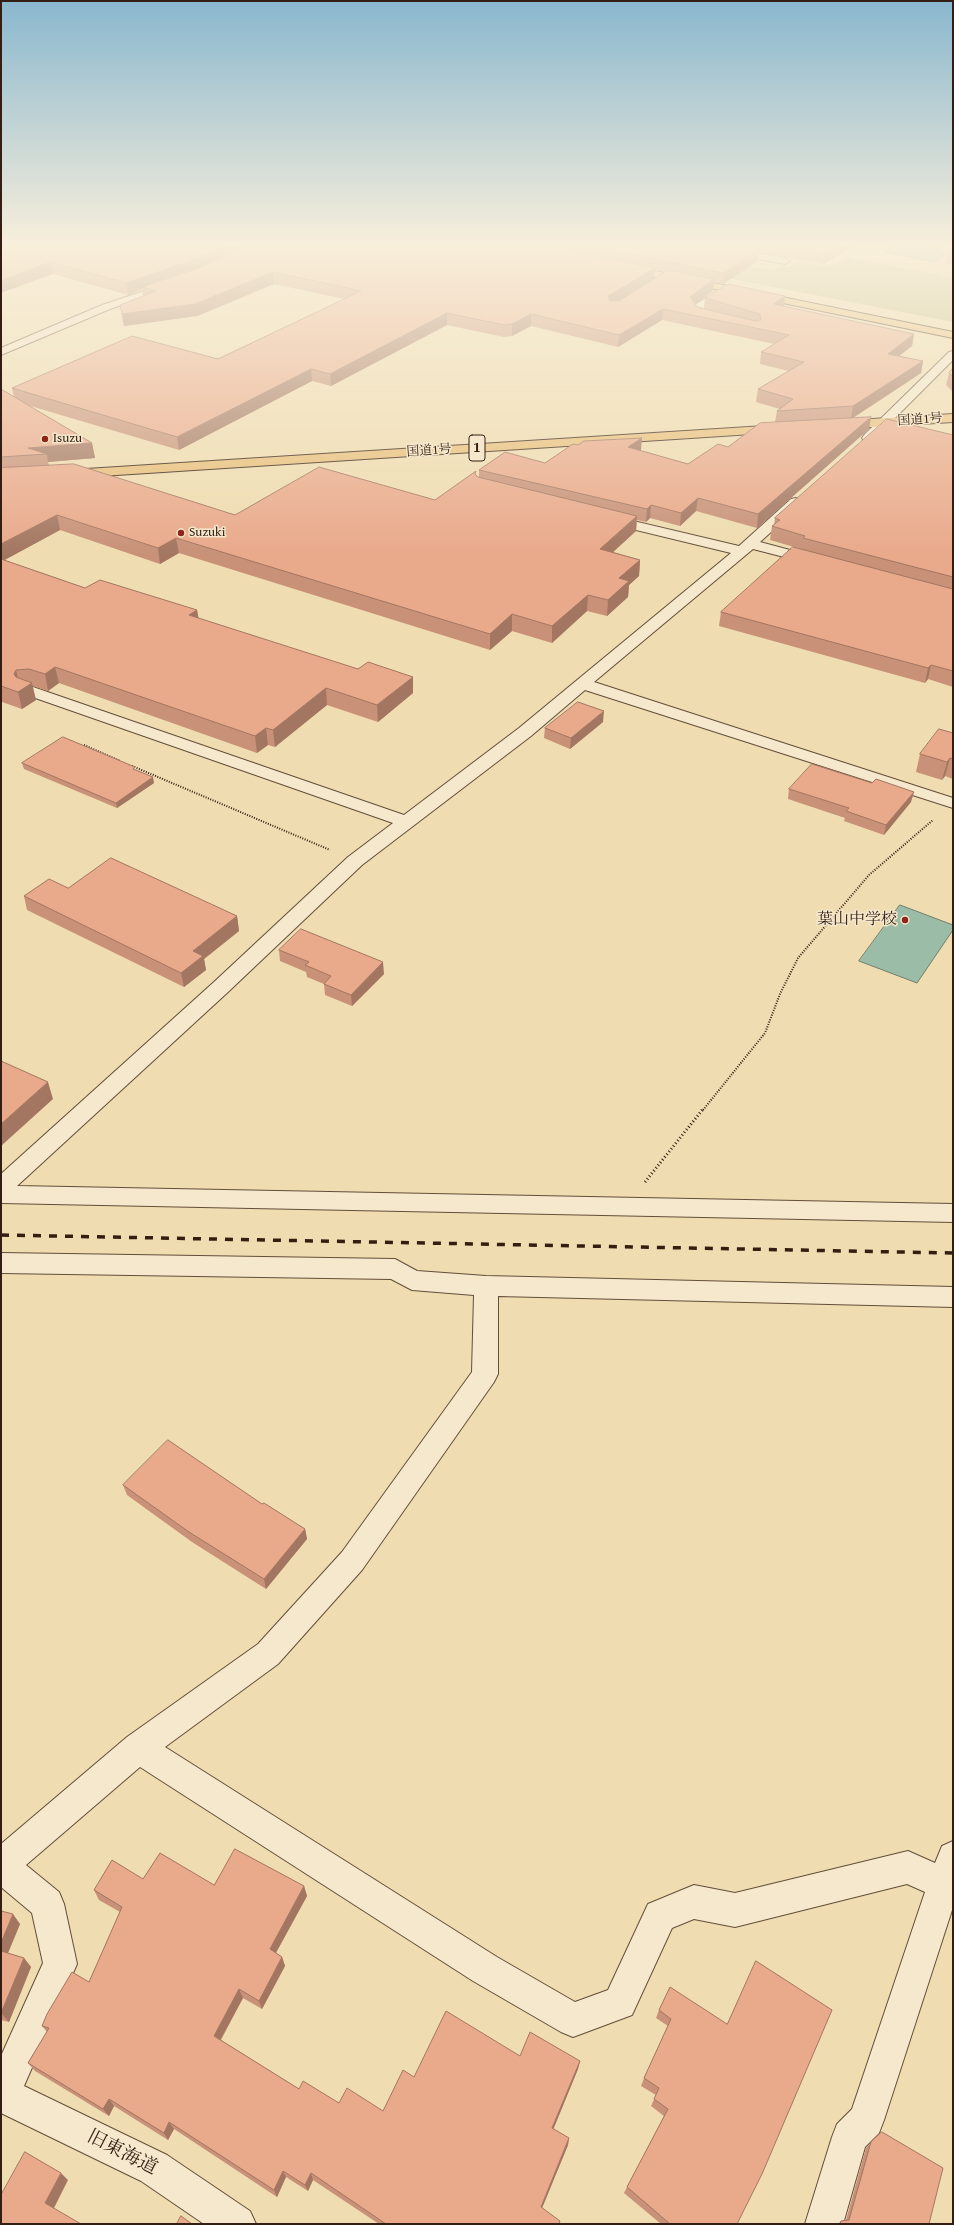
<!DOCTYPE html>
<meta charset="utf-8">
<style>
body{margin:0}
#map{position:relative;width:954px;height:2225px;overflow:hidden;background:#efdcb0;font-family:"Gentium Book Plus",serif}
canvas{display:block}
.frame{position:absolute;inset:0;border:2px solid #341e13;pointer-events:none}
</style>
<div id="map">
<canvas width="954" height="2225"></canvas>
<div class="frame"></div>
</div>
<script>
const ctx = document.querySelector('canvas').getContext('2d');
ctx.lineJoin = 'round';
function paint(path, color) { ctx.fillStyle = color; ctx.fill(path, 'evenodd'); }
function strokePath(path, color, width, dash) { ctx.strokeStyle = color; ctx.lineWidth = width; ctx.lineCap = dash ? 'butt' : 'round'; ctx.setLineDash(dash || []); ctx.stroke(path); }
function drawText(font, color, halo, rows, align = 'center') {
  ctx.font = font + ' "Gentium Book Plus","Noto Serif JP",serif'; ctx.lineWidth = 3; ctx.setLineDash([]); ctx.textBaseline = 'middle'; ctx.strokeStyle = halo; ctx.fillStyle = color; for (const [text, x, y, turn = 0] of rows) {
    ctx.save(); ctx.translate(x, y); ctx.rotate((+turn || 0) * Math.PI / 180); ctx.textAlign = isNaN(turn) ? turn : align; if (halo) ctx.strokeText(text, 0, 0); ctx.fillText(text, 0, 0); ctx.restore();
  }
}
const green = new Path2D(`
 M848 257 953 278V322L722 277 742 265 774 270 780 266 790 267 797 261 830 267Z`);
const water = new Path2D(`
 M895 245C908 248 929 241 943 251L940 254 945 255 936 262 885 252Z
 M900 905 953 925V930L917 983 859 961Z`);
const pathFar1 = new Path2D(`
 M84 745 120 761
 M132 766 330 850
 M703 1110 765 1033 780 994 798 958 869 875 933 820`);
const path = new Path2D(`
 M645 1182 703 1109`);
const minor = new Path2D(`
 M553 245H565L549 254H543V250Z
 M693 245H713L785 258 790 261 785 264 698 248Z
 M171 282 176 285 175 287 110 309 1 355V348L102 305Z
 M726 286 730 287V291L701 310 704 313 722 319 723 321 722 323C711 326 696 318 690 309L691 307Z
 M953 351V360L872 441H864L862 438 864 435 949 352Z
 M796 498 803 502 801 505 760 542 820 558 822 561 820 564 815 565 753 549 594 682 953 798V808L585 690 531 736 362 865 228 992 17 1186 953 1204V1222L1 1203V1174L214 982 348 857 393 823 21 693 19 690 21 687H33L404 815 519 728 731 553 603 522 601 519 603 516 608 515 739 546 791 499Z
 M1 1253 395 1259 417 1271 486 1276 953 1287V1307L498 1296V1374L494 1382 362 1570 278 1664 165 1747 497 1957 575 2002 608 1990 648 1904 694 1885 735 1893 908 1851 935 1863 942 1846 953 1841V1907L884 2120 879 2133 865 2147 843 2224H805L832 2137 837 2124 852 2109 925 1892 907 1884 735 1927 694 1919 672 1928 632 2015 573 2037 561 2032 473 1981 140 1767 26 1865 59 1892 64 1904 77 1964 24 2086 167 2155 250 2211 256 2224H204L141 2181 1 2113V2056L43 1963 32 1913 1 1887V1844L127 1737 258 1644 342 1552 472 1372 474 1295 412 1290 391 1279 1 1273Z`);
const major = new Path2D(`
 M626 265 953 332V338L622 270 621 268Z`);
const highway = new Path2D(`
 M953 414V422L840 429 834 425 840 421Z
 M780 425 784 426 786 429 784 432 70 478 63 474 70 470Z`);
const rail = new Path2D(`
 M1 1235 953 1253`);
const wall = new Path2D(`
 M1 245H550L548 246 558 248V245H854L824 264 759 252 758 261 723 284 714 282 713 291 695 304 697 307 704 308 705 298 784 306 914 334 912 346 899 356 923 361 921 373 853 418 871 417 869 429 757 528 696 511 680 526 650 518 646 522 637 520 636 531 613 552 640 560 639 576 629 585 628 597 607 616 587 611 552 643 512 631 490 650 179 553 160 564 60 530 4 560 85 588 197 610 198 618 413 693 378 722 327 705 275 747 268 745 257 753 59 683 48 691 32 686 36 700 22 709 2 702H1V389L14 397 12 388 218 359 344 299 274 284 197 316 124 326 122 317 120 305 143 296 142 289 128 295 53 274ZM655 270 665 272 654 279ZM662 320 774 344 761 352 760 364 789 371 758 389 756 402 780 409 777 411 775 422 728 447 688 464 640 451 641 450 578 445 545 463 479 470V478L476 475 435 500 235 515 49 465 48 462 95 458 92 443 27 405 179 450 312 381 331 386 447 325 504 337 512 336 531 326 618 347Z
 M953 248V265L945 263 948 252Z
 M953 368V392L946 385 949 373Z
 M953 435V687L928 679 925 683 719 626 721 612 801 549 770 540 772 526 774 525 775 518Z
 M603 722 570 749 544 738 545 728Z
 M953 733V779L945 776 942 780 916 772 920 754Z
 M22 763 136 770 154 783 117 808 24 769Z
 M789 789 911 802 884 835 844 821 845 818 788 799Z
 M68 888 237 916 239 931 204 959 206 970 184 987 27 910 24 896Z
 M279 950 384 974 352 1006 325 995 324 984 307 977 306 972 280 961Z
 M123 1485 262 1504 305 1529 307 1539 266 1589 192 1542 127 1495Z
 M143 1879 214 1885 304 1886 307 1896 276 1953 282 1957 285 1966 262 2009 243 1998 221 2040 299 2089 339 2103 383 2111 414 2077 520 2056 580 2061 578 2069 553 2129 569 2138 568 2145 542 2208 559 2224H379L313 2180 308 2191 286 2177 277 2197 174 2129 168 2140 114 2106 109 2116 35 2071 28 2063 47 2032 42 2026 89 1982 120 1912 99 1900 94 1890Z
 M1 1911 20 1924 8 1953 24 1958 31 1967 9 2022 1 2020Z
 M670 1987 737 2224H661L624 2193 627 2187 664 2116 651 2106 656 2095 641 2086 644 2078 668 2026 656 2018 659 2010Z
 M882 2132 929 2224H838L841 2221 846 2220 866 2148Z`);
const shadedWall = new Path2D(`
 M227 245H253L191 273 142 287V289L128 295 126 283Z
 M839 245H854L824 264 826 253Z
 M759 249 758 261 723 284 724 273Z
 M50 262 53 274 1 293V281Z
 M655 268 654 279 607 308 608 296Z
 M273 272 274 284 197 316 124 326 122 314Z
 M714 279 713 291 689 309 690 297Z
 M785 296 784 308 774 304Z
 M663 309 662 320 618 347 619 335Z
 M447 313V325L331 386 330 374Z
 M531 314V326L512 336V324Z
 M914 334 912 346 886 366 888 354Z
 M923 361 921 373 851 419 853 406Z
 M311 369 312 381 179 450 177 437Z
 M871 417 869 429 757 528 758 514Z
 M642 438 641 450 627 460 628 447Z
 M92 443 95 458 48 462 47 454 28 448Z
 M698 498 696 511 680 526 681 513Z
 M651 505 650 518 646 522 647 509Z
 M57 515 60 530 1 562V544Z
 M637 516 636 531 599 565 600 549Z
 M176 538 179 553 160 564 158 548Z
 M640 560 639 576 629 585 628 597 607 616 608 600 619 578Z
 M588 595 587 611 552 643V626Z
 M197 610 200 626 189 615Z
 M512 614V631L490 650V634Z
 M931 665 928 679 925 683 928 668Z
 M55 667 59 683 48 691 45 674Z
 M16 670 20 686 14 674Z
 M413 677V693L378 722 377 705Z
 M32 683 36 700 22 709 18 692Z
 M326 688 327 705 275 747 273 730Z
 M604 711 603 722 570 749 571 738Z
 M266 728 268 745 257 753 255 736Z
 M950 758 945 776 942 780 947 762Z
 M153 777 154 783 117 808 116 803Z
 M914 792 911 802 884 835 886 825Z
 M237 916 239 931 204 959 206 970 184 987 181 973 193 951Z
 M383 962 384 974 352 1006 351 995Z
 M48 1082 53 1099 1 1146V1124Z
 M305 1529 307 1539 266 1589 264 1579Z
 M304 1886 307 1896 273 1958 270 1949Z
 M13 1914 20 1924 5 1960 1 1955V1943Z
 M282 1957 285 1966 262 2009 259 2001Z
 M24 1958 31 1967 9 2022 1 2013Z
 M239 1989 243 1998 218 2044 214 2036Z
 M580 2061 578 2069 551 2135 552 2128Z
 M109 2099 114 2106 109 2116 103 2109Z
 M169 2122 174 2129 168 2140 164 2133Z
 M569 2138 568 2145 540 2213 541 2207Z
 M283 2171 286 2177 277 2197 274 2190Z
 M61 2173 68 2180 53 2210 45 2203Z
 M311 2173 313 2180 308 2191 305 2185Z`);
const building = new Path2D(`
 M1 245H16L22 246 25 245H227L190 261 126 283 50 262 1 281Z
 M248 245H541L655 268 608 296 610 301H619L668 270 714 279 690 297 697 307 755 321 761 320 760 314 705 298 728 284 785 296 774 304 914 334 888 354 923 361 853 406 777 411 793 399 758 389 804 362 761 352 789 335 663 309 619 335 531 314 512 324 504 325 447 313 330 374 311 369 177 437 12 388 132 336 218 359 361 291 273 272 195 304 122 314 120 305 156 291 142 287 199 268Z
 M584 245H734L759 249 724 273Z
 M781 245H839L826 253Z
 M953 248V253L948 252Z
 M953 368V377L949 373Z
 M1 389 92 443 28 448 47 454 1 457Z
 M871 417 758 514 698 498 681 513 651 505 647 509 479 470 505 452 545 463 573 444 578 445 584 441 642 438 628 447 688 464 718 444 728 447 760 423Z
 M887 419 953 435V577L803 538 805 536 772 526 780 520 775 518Z
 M74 464 235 515 319 467 435 500 476 471 475 474 478 477 637 516 600 549 640 560 619 578 629 581 608 600 588 595 552 626 512 614 490 634 176 538 158 548 57 515 1 544V468Z
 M793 547 953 589V671L931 665 928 668 721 612Z
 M1 559 85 588 100 580 197 610 189 615 358 669 368 662 413 677 377 705 326 688 273 730 266 728 255 736 55 667 45 674 29 669 16 670 14 674 16 677 32 683 18 692 1 686Z
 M578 702 604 711 571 738 545 728Z
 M939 729 953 733V759L950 758 947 762 920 754Z
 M63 737 135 767 133 769 153 777 116 803 22 763Z
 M812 764 872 783 876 779 914 792 886 825 846 811 849 808 789 789Z
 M111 858 237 916 193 951 203 956 181 973 24 896 49 879 68 888Z
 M301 929 383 962 351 995 324 984 331 976 305 965 309 962 279 950Z
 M1 1061 48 1082 1 1124Z
 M168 1440 262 1504 264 1503 305 1529 264 1579 189 1532 123 1485Z
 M235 1849 304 1886 270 1949 282 1957 259 2001 239 1989 214 2036 299 2089 303 2081 339 2103 347 2088 383 2111 403 2070 414 2077 446 2011 520 2056 530 2032 580 2061 552 2128 569 2138 541 2207 560 2221 559 2224H386L311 2173 305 2185 283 2171 274 2190 169 2122 164 2133 109 2099 103 2109 28 2063 49 2028 42 2026 47 2014 72 1972 89 1982 122 1907 94 1890 112 1860 143 1879 160 1853 214 1885Z
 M1 1911 13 1914 1 1943Z
 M1 1951 24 1958 1 2013Z
 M756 1961 832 2010 762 2174 737 2224H670L627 2187 668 2109 654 2099 659 2088 644 2078 671 2019 659 2010 670 1987 727 2024Z
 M882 2132 943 2168 929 2224H840L841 2221 849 2220 871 2142Z
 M25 2152 61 2173 45 2203 81 2224H1V2195Z
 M181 2216 192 2224H177Z`);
const markers = [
 [45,439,4,"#8f2418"],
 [181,533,4,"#8f2418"],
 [905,920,4,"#8f2418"]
];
const farStreetnames = [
 ["国道1号",920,420,-4],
 ["国道1号",429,451,-4]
];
const farPoinames = [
 ["Isuzu",53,439],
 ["Suzuki",189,533]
];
const shields = [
 [477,448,16]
];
const shieldNames = [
 ["1",477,448]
];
const poiNames = [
 ["葉山中学校",897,920]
];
const nearStreetnames = [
 ["旧東海道",122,2153,27]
];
paint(green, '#bfbf87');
paint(water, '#9bbca6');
strokePath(water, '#727d6b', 1);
strokePath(minor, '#634e3a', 2);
strokePath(major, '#341e13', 2);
strokePath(highway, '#341e13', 2);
strokePath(pathFar1, '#341e13', 2, [1, 1.5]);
strokePath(path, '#341e13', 3, [1, 2.5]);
paint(minor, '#f5e8cc');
paint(major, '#e8be78');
paint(highway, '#e8be78');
strokePath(rail, '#341e13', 3.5, [8, 8]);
paint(wall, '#c89178');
paint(shadedWall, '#a37661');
paint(building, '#e9a98b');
strokePath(building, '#a37661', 1);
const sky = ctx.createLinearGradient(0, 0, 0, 556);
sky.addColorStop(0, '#89b7ce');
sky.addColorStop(0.44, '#f8efdb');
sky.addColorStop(1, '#f8efdb00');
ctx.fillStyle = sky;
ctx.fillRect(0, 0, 954, 556);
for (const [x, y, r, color] of markers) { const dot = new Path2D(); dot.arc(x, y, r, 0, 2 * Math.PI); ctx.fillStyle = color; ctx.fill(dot); strokePath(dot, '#f5e8cc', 1.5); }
drawText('13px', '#341e13', '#f5e8cc', farStreetnames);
drawText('13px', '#341e13', '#f5e8cc', farPoinames, 'left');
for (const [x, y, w] of shields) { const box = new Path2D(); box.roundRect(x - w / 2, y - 13, w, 26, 3); ctx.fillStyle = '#f5e8cc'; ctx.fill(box); strokePath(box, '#341e13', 1); }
drawText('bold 15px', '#341e13', null, shieldNames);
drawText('16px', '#341e13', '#f5e8cc', poiNames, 'right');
drawText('19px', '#341e13', '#f5e8cc', nearStreetnames);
</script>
